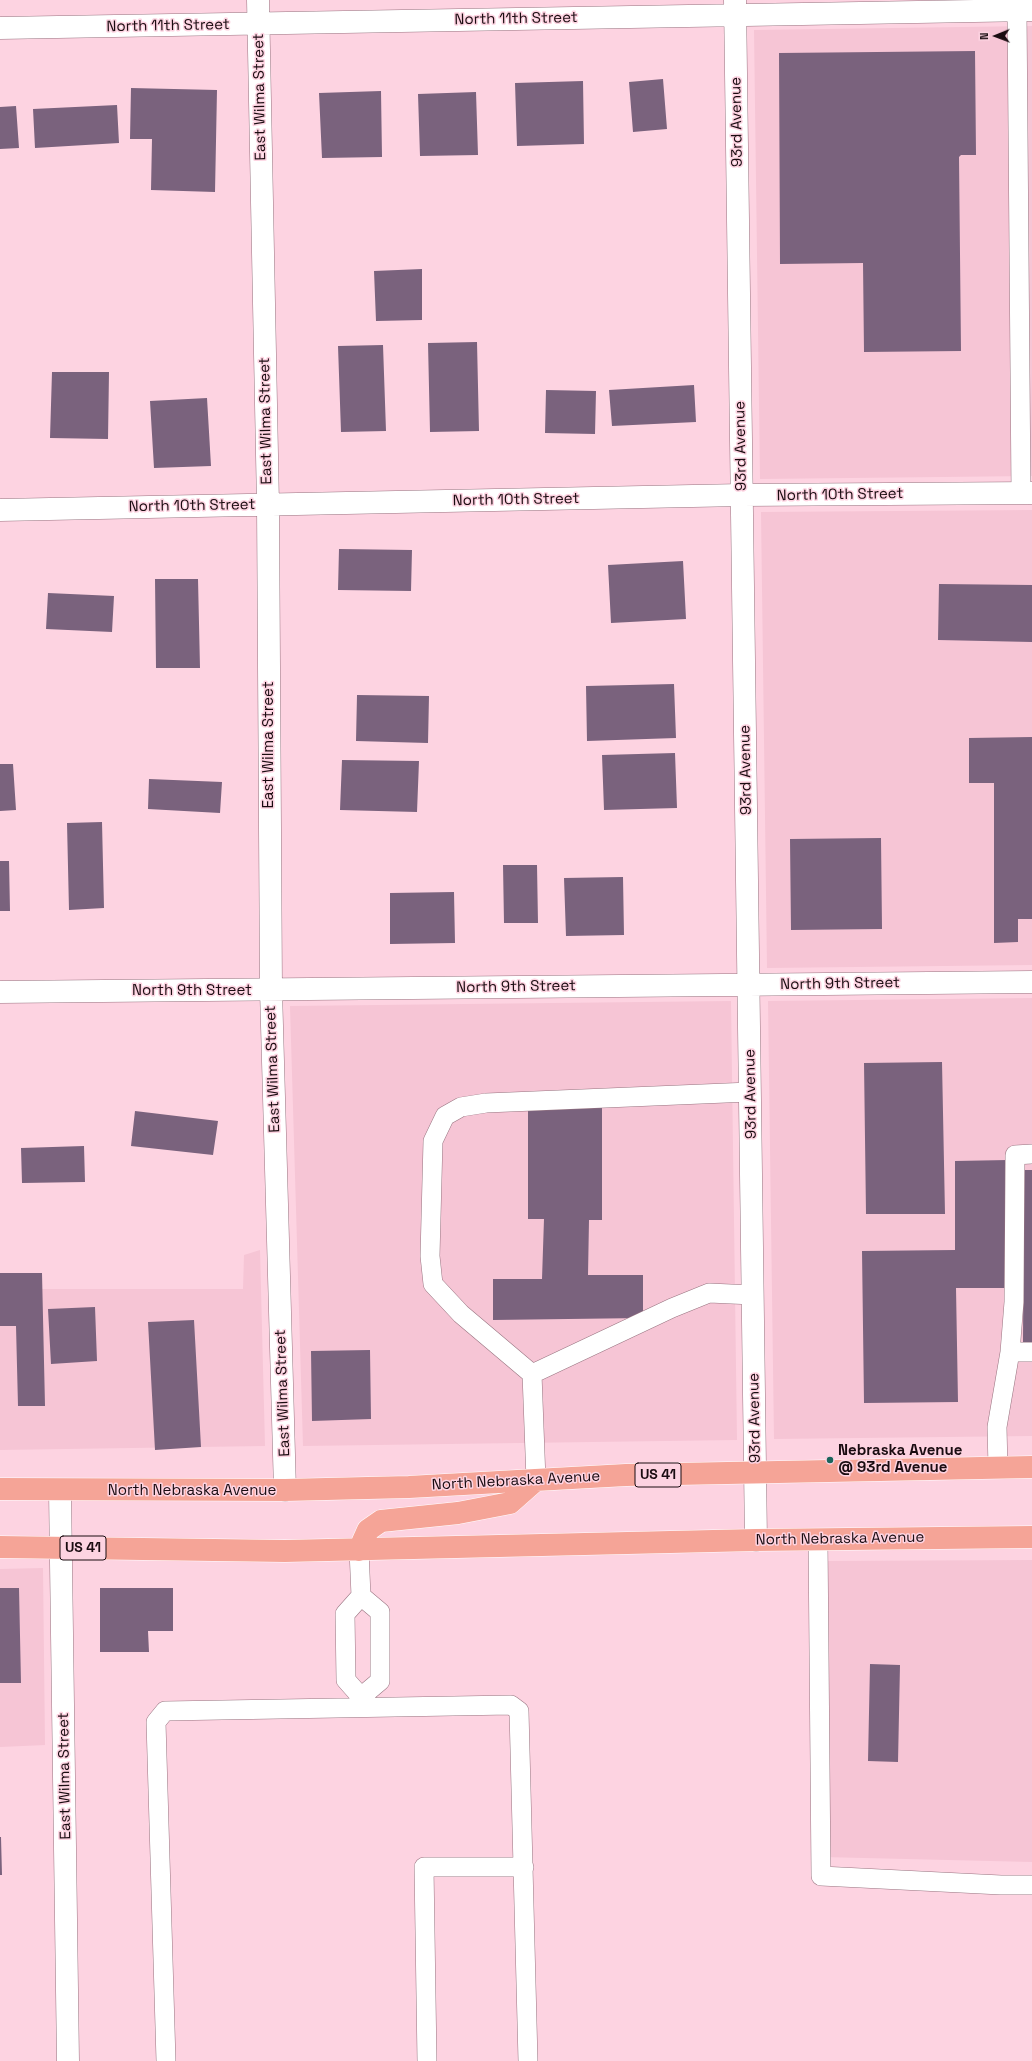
<!DOCTYPE html>
<style>
body{margin:0}
#map{position:relative;width:1032px;height:2061px;overflow:hidden;background:#fdd3e1;font-family:"Space Grotesk",sans-serif}
canvas{display:block}
.north{position:absolute;left:976px;top:16px;width:40px;height:40px;-webkit-text-stroke:3px #fdd3e1;paint-order:stroke;rotate:269deg;font-size:11px;font-weight:700;line-height:16px;text-align:center;color:#1a0c11}
.north::after{content:'';display:block;margin:auto;width:14px;height:18px;background:#1a0c11;clip-path:polygon(50% 0,100% 100%,50% 72%,0 100%)}
</style>
<div id="map">
<canvas width="1032" height="2061"></canvas>
<div class="north">N</div>
</div>
<script>
const ctx = document.querySelector('canvas').getContext('2d');
ctx.lineJoin = 'round';
function paint(path, color) { ctx.fillStyle = color; ctx.fill(path, 'evenodd'); }
function strokePath(path, color, width, dash) { ctx.strokeStyle = color; ctx.lineWidth = width; ctx.lineCap = dash ? 'butt' : 'round'; ctx.setLineDash(dash || []); ctx.stroke(path); }
function drawText(font, color, halo, rows, align = 'center') {
  ctx.font = font + ' "Space Grotesk",sans-serif'; ctx.lineWidth = 3; ctx.setLineDash([]); ctx.textBaseline = 'middle'; ctx.strokeStyle = halo; ctx.fillStyle = color; for (const [text, x, y, turn = 0] of rows) {
    ctx.save(); ctx.translate(x, y); ctx.rotate((+turn || 0) * Math.PI / 180); ctx.textAlign = isNaN(turn) ? turn : align; if (halo) ctx.strokeText(text, 0, 0); ctx.fillText(text, 0, 0); ctx.restore();
  }
}
const built = new Path2D(`
 M1032 26V476L760 479 754 30Z
 M1032 510V965L767 968 761 512Z
 M1032 998V1436L774 1439 768 1001Z
 M731 1001 737 1440 303 1446 290 1006Z
 M260 1250 265 1446 0 1450V1289H243L244 1255Z
 M1032 1560V1862L822 1857V1561Z
 M43 1568 45 1745 0 1747V1569Z`);
const building = new Path2D(`
 M975 51 976 155H961L959 157 961 351 864 352 863 263 780 264 779 53Z
 M663 79 667 129 633 132 629 82Z
 M583 81 584 144 517 146 515 83Z
 M131 88 217 90 215 192 151 190 152 139H130Z
 M381 91 382 157 322 158 319 93Z
 M476 92 478 155 420 156 418 94Z
 M117 105 119 143 35 148 33 109Z
 M16 106 19 148 0 149V107Z
 M422 269V320L376 321 374 271Z
 M477 342 479 431 430 432 428 343Z
 M383 345 386 431 341 432 338 346Z
 M52 372H109L108 439 50 438Z
 M694 385 696 422 612 426 609 390Z
 M546 390 596 391 595 434 545 433Z
 M207 398 211 466 154 468 150 401Z
 M339 549 412 550 411 591 338 590Z
 M683 561 686 619 611 623 608 565Z
 M155 579H198L200 668H156Z
 M939 584 1032 585V642L938 640Z
 M48 593 114 596 112 632 46 629Z
 M674 684 676 738 587 741 586 686Z
 M357 695 429 696 428 743 356 741Z
 M1032 737V919H1018V942L994 943V783H969V738Z
 M675 753 677 808 604 810 602 755Z
 M342 760 419 761 417 812 340 810Z
 M0 764H13L16 810 0 811Z
 M149 779 222 782 220 813 148 809Z
 M102 822 104 908 69 910 67 823Z
 M881 838 882 929 791 930 790 839Z
 M0 861H9L10 911H0Z
 M503 865H537L538 923H504Z
 M623 877 624 935 566 936 564 878Z
 M454 892 455 943 390 944V893Z
 M942 1062 945 1214H866L864 1063Z
 M528 1106H602V1220H589L588 1275H643V1318L493 1320V1279H542L544 1219H528Z
 M135 1111 218 1121 213 1155 131 1146Z
 M84 1146 85 1182 22 1183 21 1148Z
 M1008 1160 1009 1288H956L958 1402 864 1403 862 1251 955 1250V1161Z
 M1024 1170H1032V1342H1023Z
 M0 1273H42L45 1406H18L16 1326H0Z
 M95 1307 97 1361 51 1364 48 1309Z
 M194 1320 201 1447 155 1450 148 1322Z
 M370 1350 371 1419 312 1421 311 1351Z
 M0 1588H19L21 1683H0Z
 M100 1588H173V1631H148L149 1652H100Z
 M870 1664 900 1665 898 1762 868 1761Z
 M0 1837H1L2 1875H0Z`);
const service = new Path2D(`
 M1017 10 1021 493
 M1010 1352H1032
 M532 1374 461 1314 433 1284 430 1256 433 1141 445 1116 461 1107 486 1103 750 1092
 M998 1468 997 1427 1010 1352 1014 1302 1015 1155 1032 1154
 M536 1480 532 1374 672 1308 709 1293 753 1295
 M818 1540 821 1876 1001 1885H1032
 M359 1550 361 1596
 M361 1596 380 1612V1681L361 1697 346 1680 345 1614Z
 M166 2061 156 1722 165 1711 511 1705 519 1711 528 2061
 M427 2061 424 1867H524`);
const minor = new Path2D(`
 M258 0 268 505 271 990 285 1490
 M735 0 756 1540
 M0 28 1032 10
 M0 510 742 495 1032 493
 M0 992 1032 982
 M60 1491 68 2061`);
const primary = new Path2D(`
 M0 1489 285 1490 409 1487 626 1475 1032 1467
 M0 1547 285 1551 756 1540 1032 1537
 M359 1550 368 1530 381 1521 458 1513 510 1503 536 1480`);
const markers = [
 [830,1460,4,"#1a655c"]
];
const shields = [
 [658,1475,46],
 [83,1548,46]
];
const shieldNames = [
 ["US 41",658,1475],
 ["US 41",83,1548]
];
const streetNames = [
 ["North 11th Street",516,19,-1],
 ["North 11th Street",168,26,-1],
 ["East Wilma Street",260,97,-91],
 ["93rd Avenue",737,122,-91],
 ["East Wilma Street",266,421,-91],
 ["93rd Avenue",741,446,-91],
 ["North 10th Street",840,495,-1],
 ["North 10th Street",516,500,-1],
 ["North 10th Street",192,506,-1],
 ["East Wilma Street",269,745,-90],
 ["93rd Avenue",746,770,-91],
 ["North 9th Street",840,984,-1],
 ["North 9th Street",516,987,-1],
 ["North 9th Street",192,991],
 ["East Wilma Street",273,1069,-92],
 ["93rd Avenue",751,1094,-91],
 ["East Wilma Street",283,1393,-92],
 ["93rd Avenue",755,1418,-91],
 ["North Nebraska Avenue",516,1481,-3],
 ["North Nebraska Avenue",192,1491],
 ["North Nebraska Avenue",840,1539,-1],
 ["East Wilma Street",65,1776,-91]
];
const poiNames = [
 ["Nebraska Avenue",838,1451],
 ["@ 93rd Avenue",838,1468]
];
paint(built, '#f6c5d5');
paint(building, '#7a627d');
strokePath(service, '#987480', 20);
strokePath(minor, '#987480', 23);
strokePath(primary, '#fff', 23);
strokePath(service, '#fff', 19);
strokePath(minor, '#fff', 22);
strokePath(primary, '#f5a497', 22);
for (const [x, y, r, color] of markers) { const dot = new Path2D(); dot.arc(x, y, r, 0, 2 * Math.PI); ctx.fillStyle = color; ctx.fill(dot); strokePath(dot, '#fdd3e1', 1.5); }
for (const [x, y, w] of shields) { const box = new Path2D(); box.roundRect(x - w / 2, y - 12, w, 24, 3); ctx.fillStyle = '#fdd3e1'; ctx.fill(box); strokePath(box, '#1a0c11', 1); }
drawText('bold 14px', '#1a0c11', null, shieldNames);
drawText('15px', '#1a0c11', '#fdd3e1', streetNames);
drawText('bold 15px', '#1a0c11', '#fdd3e1', poiNames, 'left');
</script>
